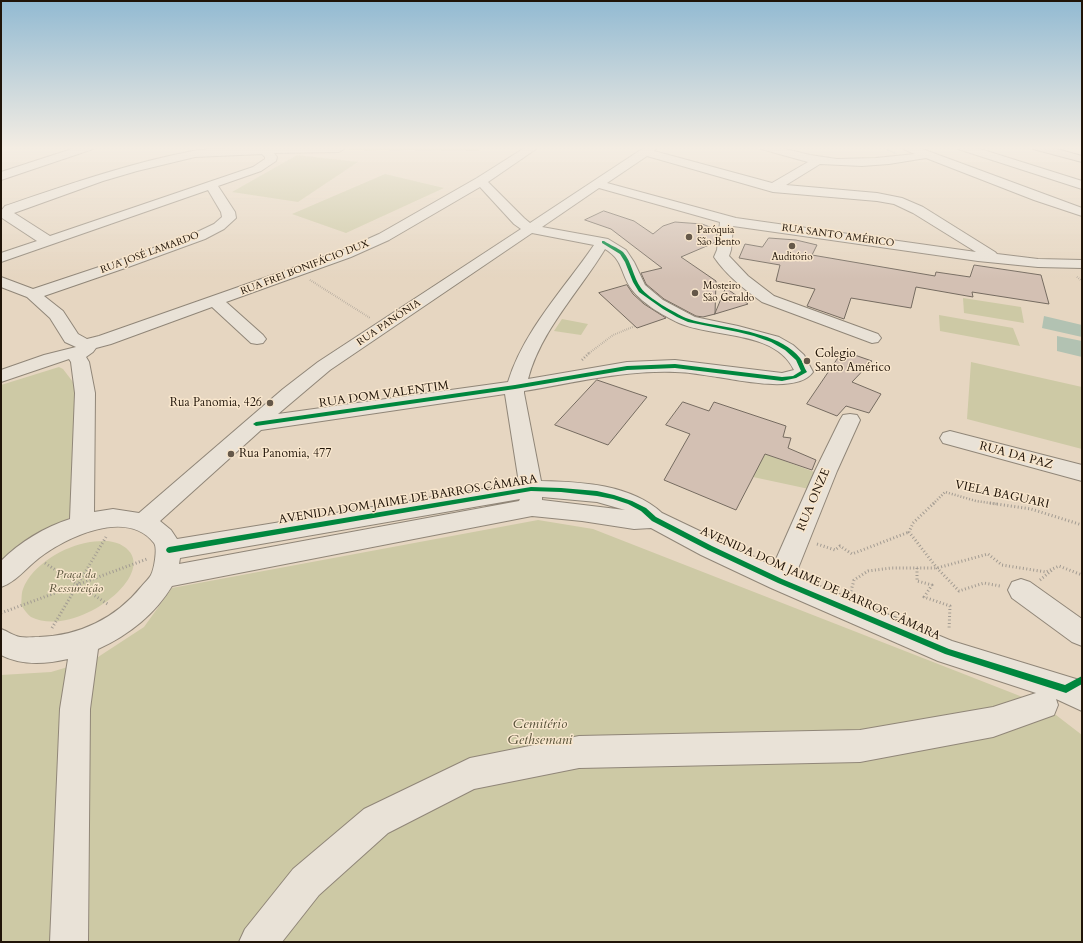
<!DOCTYPE html>
<meta charset="utf-8">
<style>
body{margin:0}
#map{position:relative;width:1083px;height:943px;overflow:hidden;background:#e6d6c1;font-family:Cardo,serif}
canvas{display:block}
.frame{position:absolute;inset:0;border:2px solid #201408;pointer-events:none}
</style>
<div id="map">
<canvas width="1083" height="943"></canvas>
<div class="frame"></div>
</div>
<script>
const ctx = document.querySelector('canvas').getContext('2d');
ctx.lineJoin = 'round';
function paint(path, color) { ctx.fillStyle = color; ctx.fill(path, 'evenodd'); }
function strokePath(path, color, width, dash) { ctx.strokeStyle = color; ctx.lineWidth = width; ctx.lineCap = dash ? 'butt' : 'round'; ctx.setLineDash(dash || []); ctx.stroke(path); }
function drawText(font, color, halo, rows, align = 'center') {
  ctx.font = font + ' Cardo,serif'; ctx.lineWidth = 3; ctx.setLineDash([]); ctx.textBaseline = 'middle'; ctx.strokeStyle = halo; ctx.fillStyle = color; for (const [text, x, y, turn = 0] of rows) {
    ctx.save(); ctx.translate(x, y); ctx.rotate((+turn || 0) * Math.PI / 180); ctx.textAlign = isNaN(turn) ? turn : align; if (halo) ctx.strokeText(text, 0, 0); ctx.fillText(text, 0, 0); ctx.restore();
  }
}
const green = new Path2D(`
 M349 147H479V151L348 150Z
 M297 155 358 162 298 202 232 192Z
 M385 174 444 188 346 233 292 214Z
 M963 298 1021 307 1024 323 964 313Z
 M939 315 1013 328 1020 346 940 331Z
 M562 319 588 324 581 335 554 331Z
 M971 362 1082 387V449L967 419Z
 M59 367 63 369 76 386 72 516 26 545 1 568V385Z
 M697 429 817 473 809 489 753 477Z
 M538 520 593 529 1043 705 1082 735V942H1V675L51 672 95 659 144 627 172 588Z
 M108 541C113 542 119 543 123 546 164 571 76 640 31 617 27 614 24 609 21 605 22 600 21 594 23 589 32 565 64 546 90 542 96 541 102 541 108 541Z`);
const water = new Path2D(`
 M1044 316 1082 325V337L1042 328Z
 M1057 336 1082 341V357L1057 351Z`);
const stream = new Path2D(`
 M879 147H883L897 153 895 154Z`);
const building = new Path2D(`
 M604 211 634 221 653 234 663 226 675 222 702 224 710 227 717 233 716 242 681 257 716 281 715 314 703 317 696 316 664 299 646 284 641 273 662 268 611 229 585 220Z
 M769 238 796 240 817 245 812 255 935 276 936 272 970 277 974 265 1041 275 1049 304 972 292 973 297 916 287 911 308 851 298 844 319 807 306 815 289 776 281 780 265 739 258 745 244 762 247Z
 M627 285 633 294 644 304 666 318 637 328 599 293Z
 M726 288 748 304 715 314Z
 M843 351 872 361 852 382 881 394 869 413 846 406 837 416 807 404Z
 M597 380 647 397 608 445 555 425Z
 M683 402 709 411 714 402 786 426 783 437 791 438 788 448 816 460 812 470 765 454 736 510 664 480 690 434 666 425Z`);
const pathFar2 = new Path2D(`
 M1077 277 1082 281
 M310 280 370 318
 M588 354 613 335 635 326`);
const pathFar1 = new Path2D(`
 M582 360 589 353
 M933 504 945 492 976 501 997 504`);
const path = new Path2D(`
 M934 503 913 523 909 532 937 568 959 591 984 583 1000 586
 M990 503 1031 509 1082 525
 M817 544 835 550 840 546 852 554 909 532
 M45 563 109 605
 M917 568V581L932 585 924 597 950 606 949 630
 M1040 580 1052 570
 M851 591 854 580 868 571 891 568H937L988 554 1002 565 1046 572 1059 566 1082 575
 M1 613 147 559
 M52 628 106 537`);
const minor = new Path2D(`
 M78 147H94L93 149 1 180V172Z
 M260 147H343L344 149 339 152 274 153 277 157 276 161 261 171 218 186 235 212 236 218 224 229 205 239 131 266 44 296 63 311 78 334 87 339 99 336 341 251 379 234 477 178 526 147H539L488 182 524 218 530 223 645 147H658L654 151 772 183 808 162 761 149 760 147H778L810 155 837 159 876 158 915 154 903 149 902 147H917L1082 208V216L1034 200 926 158 889 164 862 166 820 164 786 185 877 193 902 198 923 207 995 252 997 254 1038 259 1082 260V268L1038 267 978 261 733 226 731 250 729 256 748 276 774 296 878 334 881 338 878 342 872 343 762 302C745 290 726 275 714 257L717 250 720 222 599 188 542 227 608 239 626 250 634 262 645 285 663 300 695 317 738 326 779 337 793 345 804 355 813 372C798 394 740 380 717 377 703 375 689 372 675 372 624 370 574 383 524 391V393L541 481C582 482 630 484 662 513L773 566 815 471 840 420 843 415 850 414 857 415 860 420 837 471 795 576 952 641 1076 679 1082 682V711L1056 699 1058 705 1054 715 993 737 860 762 579 768 474 789 388 833 319 895 282 942H239L245 929 293 869 364 809 470 758 579 736 860 730 993 707 1036 693 938 661 771 588 701 555 651 528 634 529 582 521 532 516 172 586C155 614 129 635 98 649L90 709 88 942H50L60 709 68 659C46 664 22 666 1 655V629C7 631 14 636 20 637 26 638 33 637 39 637 79 636 116 618 141 587 144 583 149 579 151 575 154 570 158 548 154 543 127 508 66 537 39 558 26 568 16 582 1 587V561C20 542 45 527 70 519L75 393 71 362 69 359 1 382V370L44 355 76 347 65 342 50 318 27 297 1 287V277L33 289 120 260 195 233 214 224 222 217 221 212 208 190 1 262V253L37 241 2 218 1 211 5 206C67 185 129 163 193 151 215 147 238 149 260 147ZM262 154 265 157V159L253 167 50 236 14 213 103 181 137 171 195 157ZM647 156 773 192 877 201 894 204 913 213 976 252 736 218 607 183ZM480 187 514 224 521 229 318 362 283 389 139 513 113 509 94 512 95 393 89 362 86 357 93 352 96 348 111 344 212 307 251 343 257 344 263 343 266 339 263 335 226 302 351 257 389 240ZM532 233 594 245C564 289 524 330 508 382L278 414 330 370ZM605 249C623 260 620 271 630 287 640 302 662 315 679 323 713 338 775 330 794 370L782 373 675 360 627 362 528 379C541 330 579 292 605 249ZM505 394 519 483 177 539 171 530 160 521 261 430ZM542 497 597 502 625 510 542 500ZM520 499 519 501 179 564 180 558Z
 M957 147H974L1082 181V189L958 149Z
 M950 431 1082 465V481L943 443 940 438 943 433Z
 M1021 579 1030 582 1082 619V646L1072 642 1012 598 1008 590 1012 582Z`);
const major = new Path2D(`
 M1032 147H1050L1082 156V162L1033 149Z`);
const cycleway = new Path2D(`
 M602 241H604C610 245 618 248 623 252 632 262 633 277 641 288 648 298 675 313 686 318 696 322 706 323 716 325 742 330 783 336 800 358 803 362 804 368 807 372L796 378 782 381 675 368 627 370 515 389 256 426 253 424 256 422 515 385 627 366 675 364 782 377 793 376 801 371 796 360 785 350 771 342 754 336 738 332 688 322 677 317 663 309 639 292 633 282 625 262 620 254 602 243Z
 M531 487 561 488 597 491 614 495 632 501 646 508 656 517 712 546 782 579 949 649 1065 685 1082 676V684L1066 693 945 654 778 583 708 550 652 521 641 511 628 504 613 499 597 496 561 492 531 491 169 553 167 552 166 550 167 548 169 547Z`);
const markers = [
 [689,237,4,"#655849"],
 [792,246,4,"#655849"],
 [695,293,4,"#655849"],
 [807,361,4,"#655849"],
 [270,403,4,"#655849"],
 [231,454,4,"#655849"]
];
const farPoinames = [
 ["Paróquia",697,231],
 ["São Bento",697,243],
 ["Auditório",792,258,"center"],
 ["Mosteiro",703,287],
 ["São Geraldo",703,299]
];
const farStreetnames = [
 ["RUA SANTO AMÉRICO",838,236,8],
 ["RUA JOSÉ LAMARDO",150,253,-20],
 ["RUA FREI BONIFÁCIO DUX",305,268,-21],
 ["RUA PANÔNIA",389,323,-34]
];
const poiNames = [
 ["Colegio",815,354],
 ["Santo Américo",815,368],
 ["Rua Panomia, 426",262,403,"right"],
 ["Rua Panomia, 477",239,454]
];
const streetNames = [
 ["RUA DOM VALENTIM",384,395,-8],
 ["RUA DA PAZ",1016,456,15],
 ["VIELA BAGUARI",1002,495,12],
 ["AVENIDA DOM JAIME DE BARROS CÂMARA",408,500,-9],
 ["RUA ONZE",814,500,-67],
 ["AVENIDA DOM JAIME DE BARROS CÂMARA",820,584,24]
];
const parkNames = [
 ["Praça da",76,575],
 ["Ressureição",76,589]
];
const nearParknames = [
 ["Cemitério",540,725],
 ["Gethsemani",540,741]
];
paint(green, '#cdc9a5');
paint(water, '#b2c2b2');
paint(stream, '#b2c2b2');
paint(building, '#d3c0b3');
strokePath(building, '#756b60', 1);
strokePath(minor, '#908678', 2);
strokePath(major, '#756b60', 2);
strokePath(pathFar2, '#a29b92', 2, [0.5, 1.5]);
strokePath(pathFar1, '#a29b92', 2.5, [1, 2]);
strokePath(path, '#a29b92', 3, [1, 2.5]);
paint(minor, '#e9e2d7');
paint(major, '#ddd2c2');
paint(cycleway, '#00873e');
const sky = ctx.createLinearGradient(0, 0, 0, 279);
sky.addColorStop(0, '#92bad2');
sky.addColorStop(0.53, '#f4ede3');
sky.addColorStop(1, '#f4ede300');
ctx.fillStyle = sky;
ctx.fillRect(0, 0, 1083, 279);
for (const [x, y, r, color] of markers) { const dot = new Path2D(); dot.arc(x, y, r, 0, 2 * Math.PI); ctx.fillStyle = color; ctx.fill(dot); strokePath(dot, '#f8e6cd', 1.5); }
drawText('10px', '#201408', '#f8e6cd', farPoinames, 'left');
drawText('10px', '#201408', '#f8e6cd', farStreetnames);
drawText('12px', '#201408', '#f8e6cd', poiNames, 'left');
drawText('12px', '#201408', '#f8e6cd', streetNames);
drawText('italic 12px', '#555037', '#f8e6cd', parkNames);
drawText('italic 14px', '#555037', '#f8e6cd', nearParknames);
</script>
